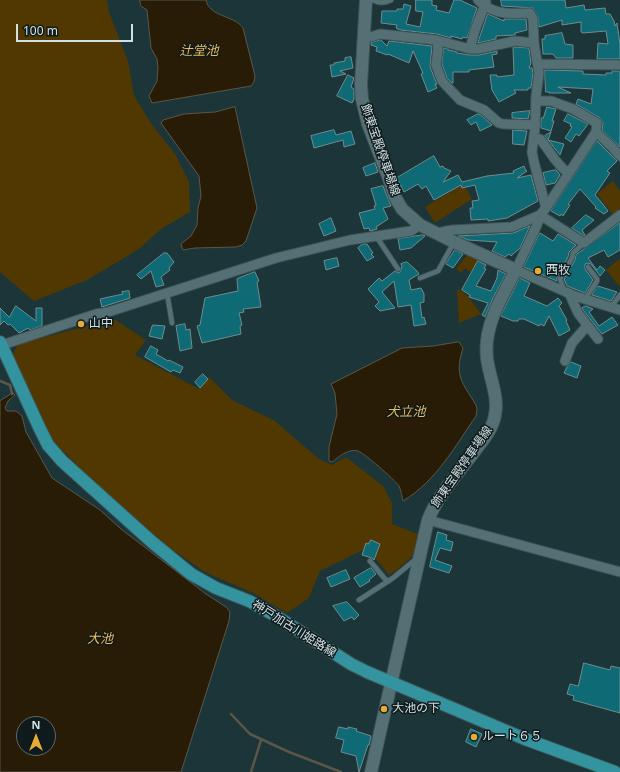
<!DOCTYPE html>
<meta charset="utf-8">
<style>
body{margin:0}
#map{position:relative;width:620px;height:772px;overflow:hidden;background:#1b3538;font-family:"Noto Sans",sans-serif}
canvas{display:block}
.north{position:absolute;left:16px;top:716px;width:40px;height:40px;box-sizing:border-box;background:#0f1a1c;border:1px solid #5d696b;border-radius:50%;rotate:0deg;font-size:11px;font-weight:700;line-height:16px;text-align:center;color:#d1e0e2}
.north::after{content:'';display:block;margin:auto;width:14px;height:18px;background:#e6ac36;clip-path:polygon(50% 0,100% 100%,50% 72%,0 100%)}
.scale{position:absolute;left:16px;top:24px;width:117px;height:18px;box-sizing:border-box;border:2px solid #d1e0e2;border-top:0;padding-left:5px;font-size:12px;line-height:14px;white-space:nowrap;color:#d1e0e2;-webkit-text-stroke:3px #0f1a1c;paint-order:stroke}
</style>
<div id="map">
<canvas width="620" height="772"></canvas>
<div class="north">N</div>
<div class="scale">100 m</div>
</div>
<script>
const ctx = document.querySelector('canvas').getContext('2d');
ctx.lineJoin = 'round';
function paint(path, color) { ctx.fillStyle = color; ctx.fill(path, 'evenodd'); }
function strokePath(path, color, width, dash) { ctx.strokeStyle = color; ctx.lineWidth = width; ctx.lineCap = dash ? 'butt' : 'round'; ctx.setLineDash(dash || []); ctx.stroke(path); }
function drawText(font, color, halo, rows, align = 'center') {
  ctx.font = font + ' "Noto Sans","Noto Sans JP",sans-serif'; ctx.lineWidth = 3; ctx.setLineDash([]); ctx.textBaseline = 'middle'; ctx.strokeStyle = halo; ctx.fillStyle = color; for (const [text, x, y, turn = 0] of rows) {
    ctx.save(); ctx.translate(x, y); ctx.rotate((+turn || 0) * Math.PI / 180); ctx.textAlign = isNaN(turn) ? turn : align; if (halo) ctx.strokeText(text, 0, 0); ctx.fillText(text, 0, 0); ctx.restore();
  }
}
const green = new Path2D(`
 M0 0H107L109 12 128 61 134 95 150 122 175 154 189 182 190 212 161 229 139 249 87 280 34 301 0 272Z
 M613 181 620 191V212L614 216 597 194Z
 M464 184 472 199 435 223 425 207Z
 M468 254 479 260 470 272 465 268 461 273 456 269Z
 M619 259 620 260V287L606 270Z
 M457 289C468 293 474 305 481 314L459 323Z
 M114 319 146 340 135 355 199 389 209 377 232 400 275 421 319 459 332 465 346 457 383 486 392 503V524L418 534 417 552 397 570 389 575 367 548 320 571 309 598 287 613 253 593 205 572 170 548 109 497 50 438 12 356 18 344Z`);
const water = new Path2D(`
 M140 0H206C209 17 234 15 243 28L255 76 254 82 251 86 152 103 149 96 157 81 158 68 157 59 151 48 147 10 141 6Z
 M235 107 257 208 246 241 242 245 236 247 195 248 183 250 181 244 191 236 197 225 198 208 201 196 199 176 161 123 163 120 184 114 215 112Z
 M459 342 463 348C454 376 462 382 476 405L477 409 476 416C454 448 436 481 403 501 402 497 401 490 399 486 395 480 364 453 358 451 349 448 338 457 332 462L329 461V447L337 414 335 393 331 384 402 348 433 346Z
 M13 393 15 395 8 401 5 408 7 411H16L22 416 26 432 52 478 100 510 121 529 206 594 226 607 230 612 229 621 181 772H0V401ZM24 724H48V748H24Z`);
const stream = new Path2D(`
 M0 381 10 385 12 394
 M231 714 250 734 289 752 341 772
 M251 772 261 740`);
const building = new Path2D(`
 M416 0H432V5L437 6 436 10 449 13 454 0H460L477 8 467 38 463 37 462 39 451 36V38L437 34 400 30 396 28 397 25 381 23 382 11H397V9H403L404 4 411 6 406 24 420 27 423 12 416 11Z
 M501 0H565L566 8 584 5 585 10 605 8 606 14H610L614 21 615 26 617 23 620 44V59H597L598 43 608 44 606 31 583 33 581 32V22L562 25V20L539 27 538 17 533 8 502 6Z
 M488 14 504 21V19H526L527 30 515 33V35L496 36V39L478 43Z
 M562 33 565 44 573 45V58H556L553 54H543L542 39H545V36Z
 M381 40 387 46 389 41 432 46 430 67 437 84H435L437 88 428 92 421 74 423 73 413 51 409 63 388 54 387 55 376 51 377 47 371 45V43Z
 M515 47 529 48 531 63 529 68H532L533 73 531 88H528V90H514L516 93 499 102 492 90 490 75H497V77L514 75 513 48Z
 M444 48 448 49V50L457 52V53L470 55H479L497 51V54L492 55 494 67 469 70V72H453V83H452L447 78 442 64Z
 M351 57 353 68 340 71 346 74 332 77 330 65H334V63L345 61V58Z
 M545 70 583 71V74L606 75V73H612V71H619L620 73V147L602 130 603 123 600 118 576 104 578 99 591 104 593 89 558 87 571 93H549V92H546Z
 M348 75 354 78 351 87 354 89V99L352 103 337 96Z
 M547 107 556 109 552 121H554L551 131 541 128V118H543Z
 M530 111 528 119 512 118V113Z
 M478 114 481 115 492 125 480 131 476 122 471 125 467 120Z
 M568 114 588 124 579 136 576 134 571 142 565 138 572 127 570 126 571 124 564 121Z
 M334 130 336 135 351 131 355 144 344 147 343 140 314 148 311 136Z
 M513 130 527 131 524 145 513 144Z
 M551 132 548 140 564 144 560 155 545 136Z
 M597 141 617 161 607 171 610 173 595 195 602 203 608 211 604 214 595 208 596 207 580 189 568 204 570 205 563 216 561 214 560 216 551 211Z
 M434 156 440 167 443 166 444 168 451 171 443 182 458 175 462 182 487 176 514 173 513 171 524 166 526 171H527L517 178 531 175 538 201 507 218 488 221V219L471 220 470 208H473L472 201 479 200 475 185 462 188 461 185 434 200 426 186 422 189 418 184 404 192 397 178Z
 M375 163 378 172 366 176 363 168Z
 M556 170 560 175 555 183 546 185 543 173Z
 M383 186 391 206 383 208 388 219 376 227 377 229 370 231 369 228 364 229 359 213 375 209 374 206 376 205 371 189Z
 M586 215 594 220 582 230 585 235 584 236 572 228Z
 M331 218 336 231 324 236 319 224Z
 M620 223V250L608 257 604 250 588 258 597 270 600 266 605 270 600 276 591 264 588 263 585 264V269L593 280 585 293 567 286 564 279 575 260 576 255Z
 M530 226 520 248 511 256 509 254 505 257 492 251 497 242 468 240 458 236 513 233Z
 M540 233 553 241 558 234 576 245 569 252 568 257 557 277V281L524 267Z
 M423 235 425 236 411 248 400 250 398 239Z
 M363 244H367L373 253 371 254 374 257 367 261 358 248Z
 M455 250 463 254 453 268 446 264Z
 M164 253H167L174 262 169 268 170 270 161 277 164 285 156 287 151 271 141 279 137 275Z
 M337 258 339 266 326 270 324 261Z
 M478 261 486 265 484 268 486 269 476 286 491 291 497 278 498 270 506 274 493 298 485 317 482 315 488 303 469 297 470 295 462 290Z
 M407 262 417 271 419 274 409 280 411 290 421 288 424 294V302L420 303 422 318 424 317 426 324 414 326 411 305 398 307 394 281 382 292 395 308 380 311 375 306 379 302 368 289 379 278 382 281 395 271 398 273 400 272 402 267 401 264Z
 M255 272 259 281 257 282 261 307 243 309 244 312 239 313 242 325 240 326 241 334 202 343 197 326 200 325 205 298 238 291 237 279Z
 M520 278 530 283 524 296 547 306 558 298 562 303 559 306 567 320 566 321 570 330 559 336 549 316 544 326 540 324 539 326 524 319H519L518 321H513L501 316Z
 M598 286 617 292 611 301 592 295Z
 M129 291 130 298 102 307 100 299 123 294 122 292Z
 M16 306 36 321V308H42V326L30 330 28 328 19 333 10 324 8 325 4 321 0 325V308L9 317Z
 M586 306 593 309 589 312 599 326 612 317 618 325 602 334 583 310 582 308Z
 M185 324 186 330 190 329 192 348 180 351 176 326Z
 M153 325 165 326 162 339 149 336 152 326H153Z
 M151 346 158 350 156 354 168 361 169 360 183 367 180 373 173 370 171 372 145 357Z
 M571 362 581 366 577 378 564 373 567 367Z
 M203 374 208 379 200 388 195 382Z
 M438 532 447 535 446 540 453 542 451 551 440 548 435 560 452 566 449 573 430 567Z
 M371 540 380 544 374 560 372 558 362 555 366 543 368 544Z
 M371 568 376 574 369 580 370 581 360 587 354 578Z
 M346 570 350 579 331 587 327 578Z
 M347 602 359 615 354 620 352 617 344 621 333 606Z
 M584 663 610 670 611 666 620 668V713L573 700 574 696 567 694 570 684 578 686Z
 M339 727 348 729V727L357 729 356 731 371 736 369 745H368L359 772 356 756 341 752 344 740 336 738Z
 M471 729 482 734 476 747 466 742Z`);
const lane = new Path2D(`
 M373 0C378 3 385 3 391 0
 M376 236 398 269
 M420 278 438 271 454 242
 M562 290 563 287 560 279 572 258 573 253 584 243
 M167 293 172 323
 M585 299 597 281V279L588 267
 M611 307 620 295
 M370 561 385 579 389 581
 M359 600 393 578 416 559`);
const street = new Path2D(`
 M478 0C493 15 510 14 530 13L533 19 534 43 539 73 536 96 535 127 532 152 534 162 546 208 540 215 537 225 516 270 575 296 620 310
 M364 39 380 34 436 40 470 49H478L515 41 534 43
 M437 41 438 49 436 65 442 81 460 100 484 110 499 123 503 124 536 125
 M470 49 475 30 486 2
 M538 64 620 65
 M536 101H551L573 109 597 123 596 132
 M534 140 540 139C551 152 554 162 568 173
 M546 208 596 132 612 147 620 156
 M438 234 442 232 452 230 512 227 540 215 584 243 620 215
 M569 293 578 313 598 339
 M2 345 96 314 108 312 276 258 350 240 411 231 420 225
 M565 361 572 343 587 326
 M428 520 620 572`);
const secondary = new Path2D(`
 M366 0 361 84 362 99 368 124 388 176 395 197 402 209 420 225 454 242 516 270C502 297 483 326 487 358 489 377 499 396 495 415 493 429 482 441 474 452 458 473 438 495 428 520L371 772`);
const primary = new Path2D(`
 M0 342 40 429 48 445 62 461 152 542 191 574 216 588 249 601 276 616 351 664 367 672 525 739 615 772`);
const markers = [
 [538,271,4,"#e6ac36"],
 [81,324,4,"#e6ac36"],
 [384,709,4,"#e6ac36"],
 [474,737,4,"#e6ac36"]
];
const streetNames = [
 ["飾東宝殿停車場線",380,150,71],
 ["飾東宝殿停車場線",462,467,-55],
 ["神戸加古川姫路線",294,629,32]
];
const poiNames = [
 ["西牧",546,271],
 ["山中",89,324],
 ["大池の下",392,709],
 ["ルート６５",482,737]
];
const waterNames = [
 ["辻堂池",199,51],
 ["犬立池",406,412],
 ["大池",100,639]
];
paint(green, '#513800');
paint(water, '#281c06');
strokePath(water, '#5b5748', 1);
strokePath(stream, '#5b5748', 2.5);
paint(building, '#0e6b75');
strokePath(building, '#708c90', 1);
strokePath(lane, '#3d5356', 6);
strokePath(street, '#3d5356', 11);
strokePath(secondary, '#3d5356', 14);
strokePath(primary, '#3d5356', 14);
strokePath(lane, '#557074', 4.5);
strokePath(street, '#557074', 9);
strokePath(secondary, '#557074', 12);
strokePath(primary, '#33939e', 12);
for (const [x, y, r, color] of markers) { const dot = new Path2D(); dot.arc(x, y, r, 0, 2 * Math.PI); ctx.fillStyle = color; ctx.fill(dot); strokePath(dot, '#0f1a1c', 1.5); }
drawText('12px', '#d1e0e2', '#0f1a1c', streetNames);
drawText('12px', '#d1e0e2', '#0f1a1c', poiNames, 'left');
drawText('italic 13px', '#efbb59', '#0f1a1c', waterNames);
</script>
